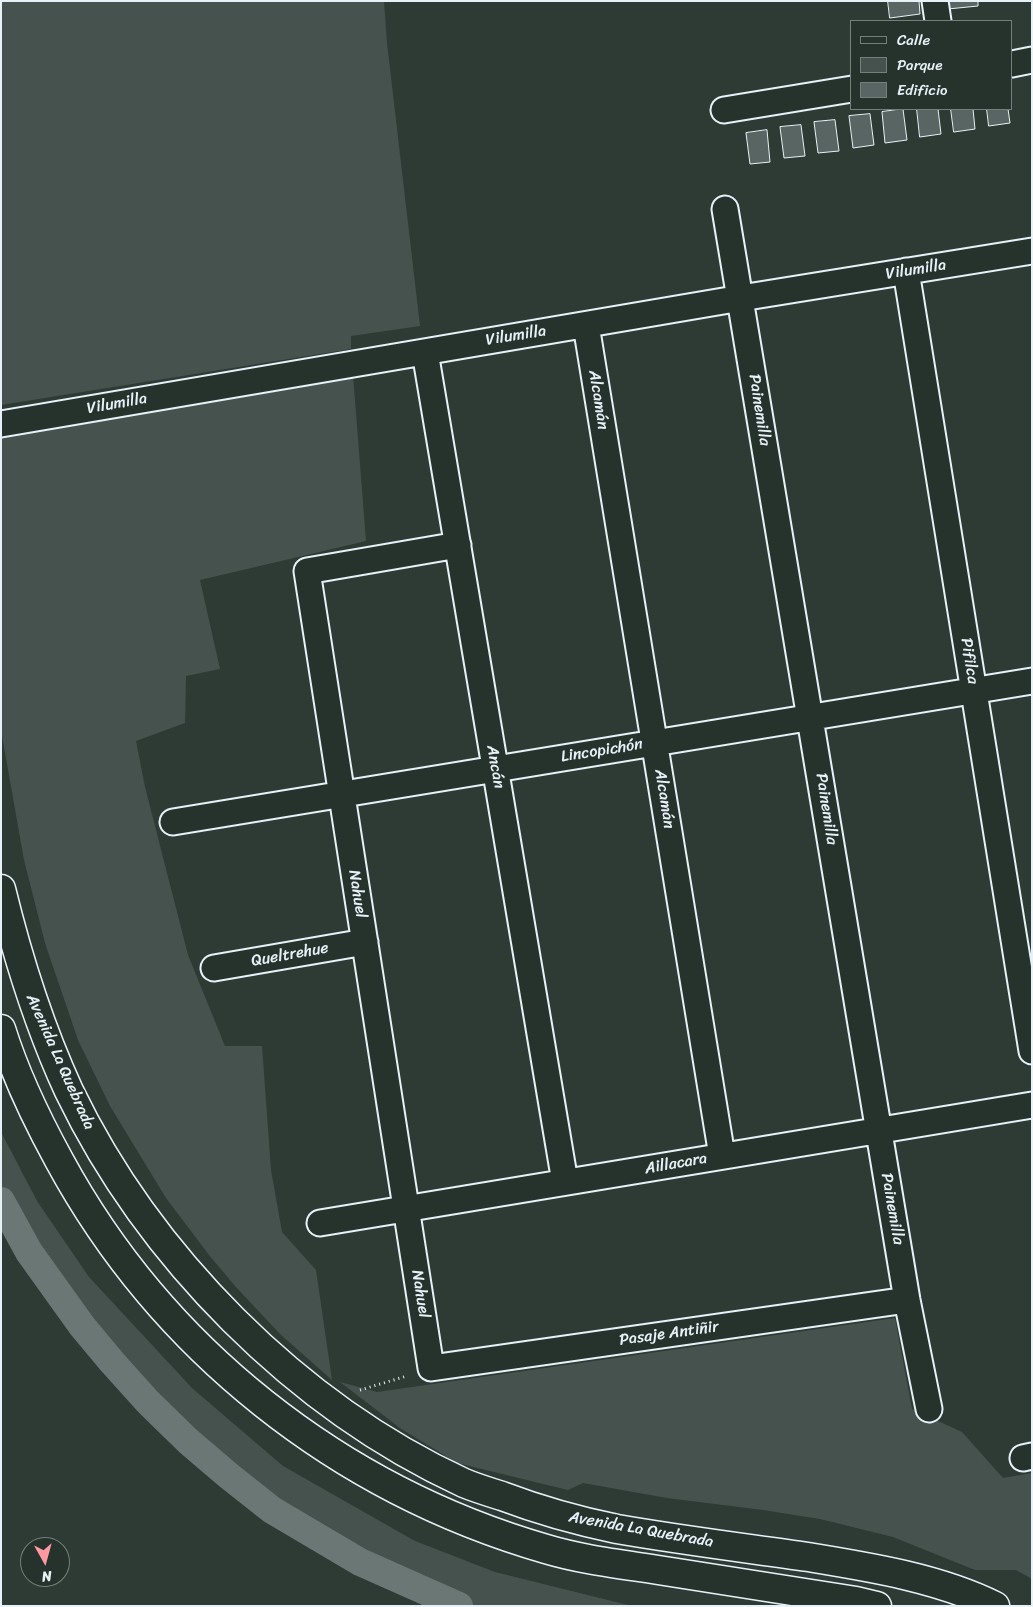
<!DOCTYPE html>
<meta charset="utf-8">
<style>
body{margin:0}
#map{position:relative;width:1033px;height:1607px;overflow:hidden;background:#2e3b35;font-family:Sriracha,sans-serif}
canvas{display:block}
.frame{position:absolute;inset:0;border:2px solid #e8f1f8;pointer-events:none}
.legend{position:absolute;left:850px;top:20px;width:162px;height:90px;box-sizing:border-box;background:#26332d;border:1px solid #747f7e;margin:0;padding:6px 9px;list-style:none;font-size:15px;color:#e8f1f8}
.legend li{display:flex;align-items:center;gap:10px;height:25px}
.legend b{width:25px;border:1px solid #747f7e}
.north{position:absolute;left:20px;top:1537px;width:50px;height:50px;box-sizing:border-box;background:#26332d;border:1px solid #747f7e;border-radius:50%;rotate:173deg;font-size:14px;font-weight:700;line-height:20px;text-align:center;color:#e8f1f8}
.north::after{content:'';display:block;margin:auto;width:18px;height:22px;background:#ff9aa2;clip-path:polygon(50% 0,100% 100%,50% 72%,0 100%)}
</style>
<div id="map">
<canvas width="1033" height="1607"></canvas>
<div class="frame"></div>
<ul class="legend">
<li><b style="height:6px;background:#26332d"></b>Calle</li>
<li><b style="height:14px;background:#45524e"></b>Parque</li>
<li><b style="height:14px;background:#596563"></b>Edificio</li>
</ul>
<div class="north">N</div>
</div>
<script>
const ctx = document.querySelector('canvas').getContext('2d');
ctx.lineJoin = 'round';
function paint(path, color) { ctx.fillStyle = color; ctx.fill(path, 'evenodd'); }
function strokePath(path, color, width, dash) { ctx.strokeStyle = color; ctx.lineWidth = width; ctx.lineCap = dash ? 'butt' : 'round'; ctx.setLineDash(dash || []); ctx.stroke(path); }
function drawText(font, color, halo, rows, align = 'center') {
  ctx.font = font + ' Sriracha,sans-serif'; ctx.lineWidth = 5; ctx.setLineDash([]); ctx.textBaseline = 'middle'; ctx.strokeStyle = halo; ctx.fillStyle = color; for (const [text, x, y, turn = 0] of rows) {
    ctx.save(); ctx.translate(x, y); ctx.rotate((+turn || 0) * Math.PI / 180); ctx.textAlign = isNaN(turn) ? turn : align; if (halo) ctx.strokeText(text, 0, 0); ctx.fillText(text, 0, 0); ctx.restore();
  }
}
const green = new Path2D(`
 M1 1H384L387 43 420 326 351 336V349L1 405Z
 M353 375 366 541 200 580 220 669 186 676 185 723 136 741 145 787 188 955 225 1046H262L271 1170 282 1232 316 1270 332 1380 280 1334 235 1286 209 1255 166 1198 110 1106 78 1040 45 943 24 860 1 730V435Z
 M1 1132 37 1201 89 1277 192 1388 283 1466 415 1541 495 1572 632 1606H459L360 1562 272 1510 229 1476 188 1441 148 1402 112 1362 55 1290 29 1252 1 1201Z
 M895 1318 912 1409 962 1432 1003 1478 1032 1473V1579L1016 1570H975L893 1537 820 1519 763 1510 667 1498 583 1483 568 1490 457 1463 400 1428 340 1382 377 1392Z`);
const canal = new Path2D(`
 M1 1201 29 1252 82 1326 112 1362 148 1402 188 1441 229 1476 272 1510 360 1562 459 1606`);
const building = new Path2D(`
 M888 1H919L920 14 890 18Z
 M947 1H978V6L948 9Z
 M903 109 907 140 885 143 882 112Z
 M917 109H938L941 134 920 137Z
 M951 109H973L975 129 954 132Z
 M987 109H1008L1010 123 989 126Z
 M870 114 874 145 853 148 849 116Z
 M835 120 839 151 818 153 814 122Z
 M801 125 805 156 784 158 780 127Z
 M767 130 770 162 750 164 746 133Z`);
const path = new Path2D(`
 M360 1390 407 1376`);
const minor = new Path2D(`
 M935 1 938 21
 M1012 64 1032 60
 M724 110 852 89
 M725 209 907 1300 929 1409
 M906 271 1032 1051
 M586 325 722 1156
 M425 352 565 1182
 M1 424 741 298 1032 251
 M458 545 307 571 431 1368 907 1300
 M173 822 1032 681
 M214 968 365 942
 M320 1223 1032 1105
 M1023 1458 1032 1456`);
const major = new Path2D(`
 M1 889C18 959 39 1026 69 1091 149 1257 297 1406 464 1483 476 1488 489 1492 502 1496 539 1510 578 1521 617 1529 680 1540 745 1548 808 1557 869 1567 939 1578 995 1606
 M1 1029C15 1074 36 1118 59 1160 162 1350 339 1489 546 1549 586 1561 629 1565 671 1572 732 1581 794 1591 856 1601L877 1606`);
const streetNames = [
 ["Vilumilla",916,270,-9],
 ["Vilumilla",516,336,-9],
 ["Alcamán",598,400,81],
 ["Vilumilla",117,404,-10],
 ["Painemilla",759,410,81],
 ["Pifilca",969,661,81],
 ["Lincopichón",602,751,-9],
 ["Ancán",495,767,80],
 ["Alcamán",664,799,81],
 ["Painemilla",826,809,81],
 ["Nahuel",357,894,81],
 ["Queltrehue",290,955,-10],
 ["Avenida La Quebrada",60,1062,66],
 ["Aillacara",676,1164,-10],
 ["Painemilla",892,1209,80],
 ["Nahuel",420,1294,81],
 ["Pasaje Antiñir",669,1334,-8],
 ["Avenida La Quebrada",641,1530,10]
];
paint(green, '#45524e');
strokePath(canal, '#6b7775', 28);
paint(building, '#596563');
strokePath(building, '#e8f1f8', 1);
strokePath(minor, '#e8f1f8', 29);
strokePath(major, '#e8f1f8', 31);
strokePath(path, '#e8f1f8', 3, [1, 4]);
strokePath(minor, '#26332d', 25);
strokePath(major, '#26332d', 28);
drawText('16px', '#e8f1f8', '#26332d', streetNames);
</script>
